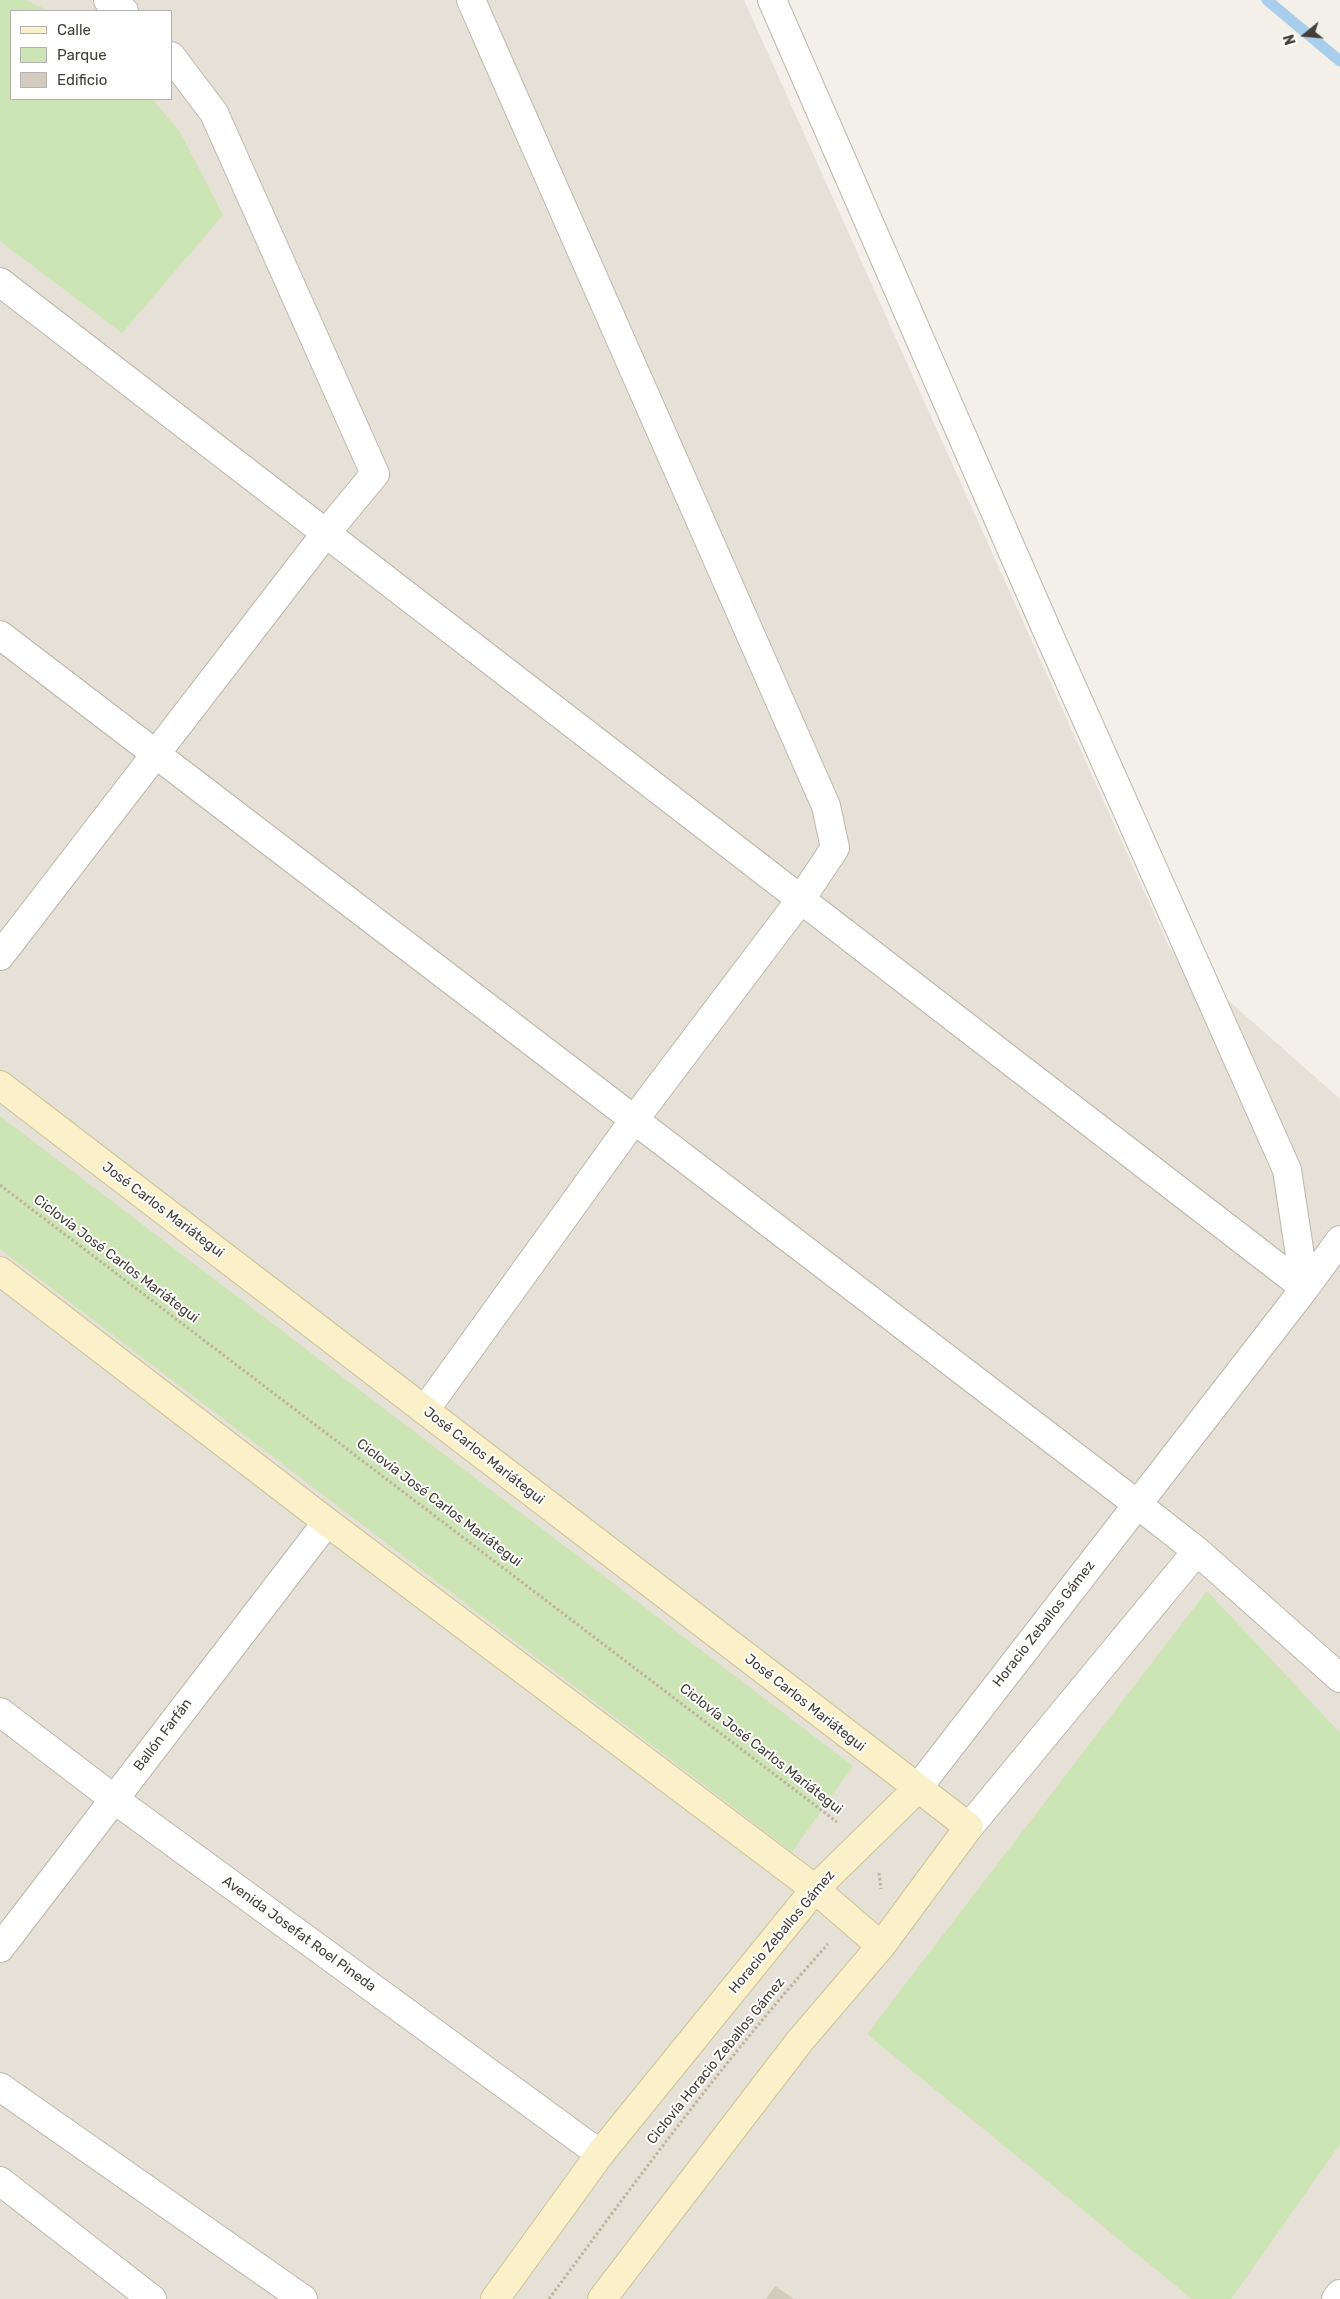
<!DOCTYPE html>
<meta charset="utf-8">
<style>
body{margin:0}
#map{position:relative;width:1340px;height:2299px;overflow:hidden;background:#f2f0e8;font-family:Rubik,sans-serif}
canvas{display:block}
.legend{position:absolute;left:10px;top:10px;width:162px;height:90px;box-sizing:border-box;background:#fff;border:1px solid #b5b3af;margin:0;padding:6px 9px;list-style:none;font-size:15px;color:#454037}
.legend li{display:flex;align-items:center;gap:10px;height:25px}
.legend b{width:25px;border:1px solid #b5b3af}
.north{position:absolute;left:1280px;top:10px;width:50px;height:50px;-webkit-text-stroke:4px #fff;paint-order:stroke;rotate:253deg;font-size:14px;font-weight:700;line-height:20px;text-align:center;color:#454037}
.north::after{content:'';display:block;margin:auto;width:18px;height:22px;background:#454037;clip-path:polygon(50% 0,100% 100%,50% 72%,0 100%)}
</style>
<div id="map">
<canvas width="1340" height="2299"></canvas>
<ul class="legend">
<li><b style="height:6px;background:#faf0ca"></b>Calle</li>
<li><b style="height:14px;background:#cde4b4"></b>Parque</li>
<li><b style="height:14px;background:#d3cbbe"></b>Edificio</li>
</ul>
<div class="north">N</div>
</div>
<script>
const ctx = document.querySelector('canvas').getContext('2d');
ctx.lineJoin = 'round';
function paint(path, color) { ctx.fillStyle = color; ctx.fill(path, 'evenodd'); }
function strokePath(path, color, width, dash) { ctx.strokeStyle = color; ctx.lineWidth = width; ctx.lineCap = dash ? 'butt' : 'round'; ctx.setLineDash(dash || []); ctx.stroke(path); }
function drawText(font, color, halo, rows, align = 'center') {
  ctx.font = font + ' Rubik,sans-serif'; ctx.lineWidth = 4; ctx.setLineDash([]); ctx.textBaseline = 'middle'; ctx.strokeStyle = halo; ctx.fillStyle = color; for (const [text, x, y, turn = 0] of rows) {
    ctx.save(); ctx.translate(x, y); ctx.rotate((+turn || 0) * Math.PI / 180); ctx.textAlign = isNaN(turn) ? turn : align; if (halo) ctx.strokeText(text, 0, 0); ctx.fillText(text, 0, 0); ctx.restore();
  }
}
const residential = new Path2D(`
 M0 0H744L1170 949 1340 1099V2299H0ZM11 11H171V99H11Z`);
const green = new Path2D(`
 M0 0H26L49 11H11V99H152L180 132 223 215 122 333 0 241Z
 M0 1116 853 1766 792 1852 0 1249Z
 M1207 1591 1340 1733V2144L1231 2299H1192L867 2034Z`);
const stream = new Path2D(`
 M1267 0 1340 61`);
const building = new Path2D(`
 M775 2286 794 2299H766Z`);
const path = new Path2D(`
 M0 1185 837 1822
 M879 1873 881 1889
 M549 2299C638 2178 727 2056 828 1944`);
const street = new Path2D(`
 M108 0 124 11
 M772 0 1045 626 1287 1170 1305 1288
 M0 282 1305 1288
 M0 635 1137 1504 1197 1551 1340 1678
 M0 956 326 533 375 474 214 113 171 56
 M425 1410 634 1120 801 899 835 848 826 806 471 0
 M0 1712 114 1799 600 2154
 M917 1789 1305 1288 1340 1240
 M969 1827 1197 1551
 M0 1948 327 1522
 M0 2087 303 2299
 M0 2181 152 2299
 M1336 2299 1340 2294`);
const secondary = new Path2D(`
 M0 1085 969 1827 881 1946 799 2042 602 2299
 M0 1271 327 1522 815 1889 881 1946
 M495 2299 600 2154 815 1889 917 1789`);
const streetNames = [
 ["José Carlos Mariátegui",163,1210,37],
 ["Ciclovía José Carlos Mariátegui",116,1259,37],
 ["José Carlos Mariátegui",484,1456,38],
 ["Ciclovía José Carlos Mariátegui",439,1503,37],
 ["Horacio Zeballos Gámez",1044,1624,-52],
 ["José Carlos Mariátegui",805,1703,38],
 ["Ballón Farfán",163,1735,-53],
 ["Ciclovía José Carlos Mariátegui",761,1749,38],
 ["Horacio Zeballos Gámez",782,1932,-50],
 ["Avenida Josefat Roel Pineda",299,1934,36],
 ["Ciclovía Horacio Zeballos Gámez",716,2061,-51]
];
paint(residential, '#e6e1d6');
paint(green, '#cde4b4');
strokePath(stream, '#a9ceeb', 11);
paint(building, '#d3cbbe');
strokePath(street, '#bdb7ab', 30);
strokePath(secondary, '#cfc39a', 30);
strokePath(path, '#beb39d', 3, [2.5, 2.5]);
strokePath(street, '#fff', 28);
strokePath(secondary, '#faf0ca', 28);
drawText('14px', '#454037', '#fff', streetNames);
</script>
